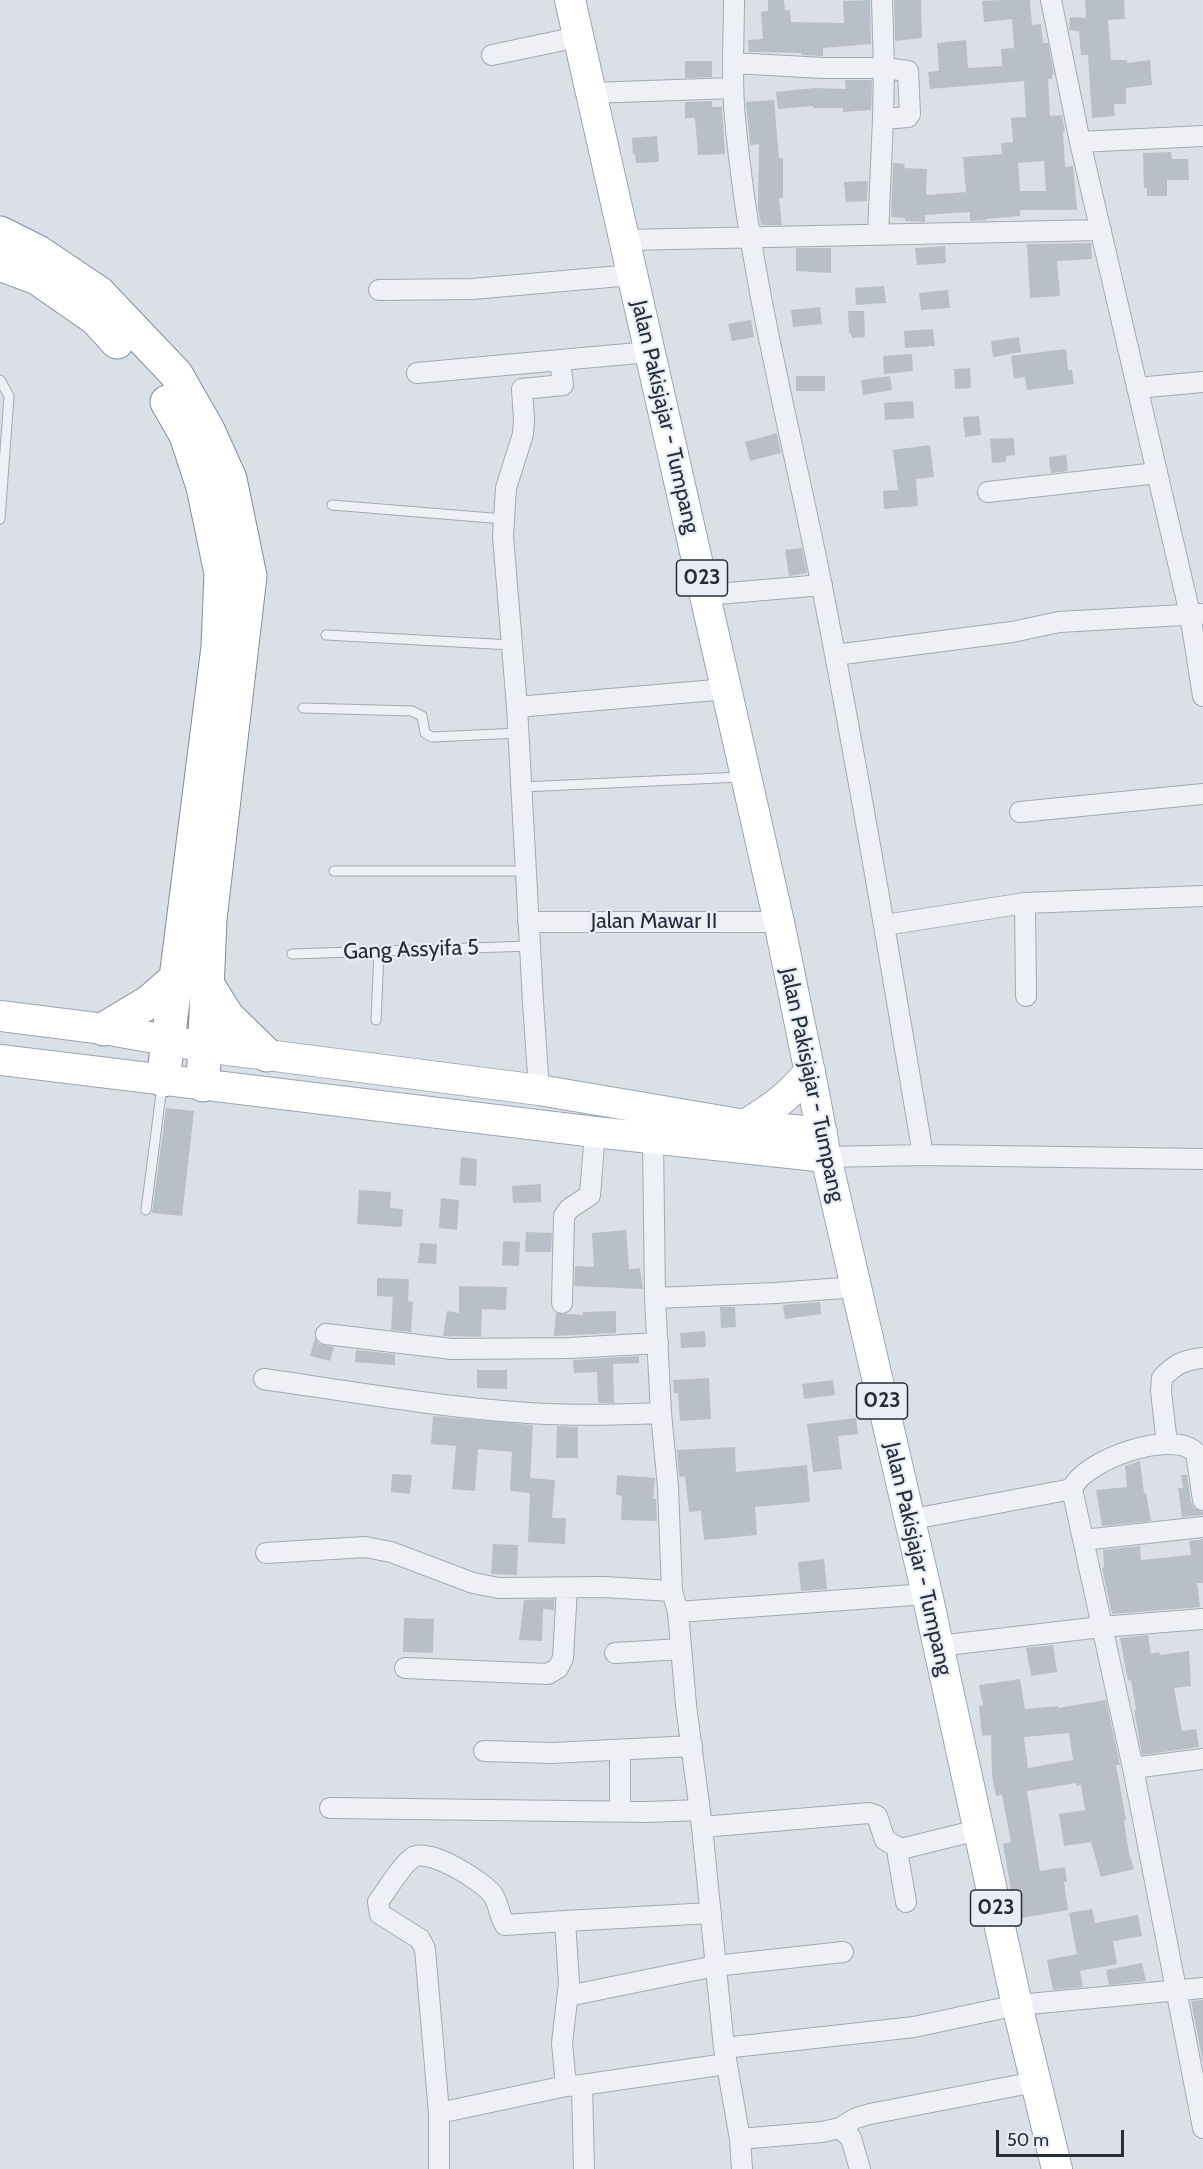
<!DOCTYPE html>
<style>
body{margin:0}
#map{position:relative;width:1203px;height:2169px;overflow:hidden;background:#dbe0e6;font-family:Cabin,sans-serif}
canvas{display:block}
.scale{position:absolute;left:996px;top:2130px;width:128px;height:27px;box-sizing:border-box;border:3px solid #252d3d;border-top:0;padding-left:8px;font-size:18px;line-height:21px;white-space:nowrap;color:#252d3d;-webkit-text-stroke:4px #eaeef4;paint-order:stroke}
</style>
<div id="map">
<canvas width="1203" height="2169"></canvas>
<div class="scale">50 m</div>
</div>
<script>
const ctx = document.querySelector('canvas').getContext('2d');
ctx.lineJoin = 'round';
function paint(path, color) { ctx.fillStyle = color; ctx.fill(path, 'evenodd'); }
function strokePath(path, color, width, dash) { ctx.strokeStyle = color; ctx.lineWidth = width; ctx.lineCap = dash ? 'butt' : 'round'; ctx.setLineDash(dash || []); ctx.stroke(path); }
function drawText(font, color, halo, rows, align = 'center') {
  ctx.font = font + ' Cabin,sans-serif'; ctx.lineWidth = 4.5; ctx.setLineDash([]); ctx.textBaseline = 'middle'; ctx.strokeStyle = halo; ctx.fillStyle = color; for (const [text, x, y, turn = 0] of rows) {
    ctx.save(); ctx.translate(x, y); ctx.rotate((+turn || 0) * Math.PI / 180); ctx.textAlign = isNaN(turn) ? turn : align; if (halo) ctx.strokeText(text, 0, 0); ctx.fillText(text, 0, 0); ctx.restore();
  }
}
const building = new Path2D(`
 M768 0H784L785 10H790L791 22 844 23 843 1 870 0 871 44 823 48V56L801 55V53L749 52 748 40 763 39 761 12 768 11Z
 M894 0H921L922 38 895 41Z
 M1001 0H1030L1032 25 1041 24 1043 43H1048L1054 74H1052V79H1048L1050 116 1062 115 1065 132H1063L1065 167 1073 166 1077 210H1020V216L986 219 987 220 970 221V212L925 215V222L905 221V218L891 217 893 163 905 164 904 168 927 169 926 195 966 192 963 157 1002 154 1001 143 1013 142 1011 118 1026 117 1024 81 930 89 928 72 939 71 937 43 966 40 968 68 1002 66 1001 49 1014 48 1012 19 984 22 982 1ZM1044 161 1046 191H1020L1018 163Z
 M1085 0H1124L1125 19 1108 20 1111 60H1127V63L1150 60 1152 85 1126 88V104H1114L1115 116 1092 118 1088 55H1081L1079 31 1069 30 1070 17 1086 18Z
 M685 61H712V77L685 78Z
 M845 80H872L871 110 843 112V108H813V106L778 109 776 92 814 88 846 89Z
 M774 100 779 158H783V198H779L782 225H761L758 208 759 144 750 145 746 102Z
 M712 101V107H722L725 154 698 155 695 118H685V102Z
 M657 136 659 162 636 163 635 154H633L632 138Z
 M1171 152 1172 159H1188L1189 180H1167V196H1147V188H1144L1143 153Z
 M868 181 867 201 846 202 844 182Z
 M1091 243 1092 259 1057 261 1060 296 1030 298 1027 244Z
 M945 246 946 263 917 265 915 248Z
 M796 248H831V273L796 271Z
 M884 286 886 303 856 305 855 288Z
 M948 290 950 308 921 310 919 293Z
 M820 307 822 324 793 327 791 310Z
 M848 311H864L865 337 852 338 851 333H849Z
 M751 320 754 337 732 341 728 324Z
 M933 329 935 346 905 348 904 331Z
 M1019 337 1021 352 993 357 991 341Z
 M1066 349 1068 370H1072L1074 384 1027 390 1025 377 1014 379 1011 356Z
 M912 354 913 371 884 374 883 356Z
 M970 368 971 388 955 389 954 369Z
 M796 376H825V391H796Z
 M890 376 892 390 863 395 861 380Z
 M913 401 914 418 885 420 884 403Z
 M979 416 981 435 965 437 963 417Z
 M777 433 781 453 750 461 745 442Z
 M1014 438 1015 455 1006 456V462L992 463 990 439Z
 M930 445 934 477 916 479 918 506 884 509 883 491 898 490 893 450Z
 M1066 455 1068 471 1051 473 1049 457Z
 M802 548 807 573 789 576 785 550Z
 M166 1108 194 1111 182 1216 152 1213Z
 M461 1157 477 1159 476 1186 459 1185Z
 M541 1184V1202L513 1203 512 1186Z
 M359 1190 391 1192 390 1208 403 1209 402 1227 357 1224Z
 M441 1198 459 1200 457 1230 439 1228Z
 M626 1230 629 1269 640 1268 643 1289 574 1286 575 1266 594 1267 592 1233Z
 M526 1232 552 1233 551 1252H525Z
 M503 1241 520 1242 519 1266 502 1265Z
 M420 1243 437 1244 436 1264 418 1263Z
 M377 1278 409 1279 408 1301 413 1302 411 1332 391 1330 393 1297 377 1296Z
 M459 1286 507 1287 506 1310 482 1309 481 1337 443 1336 447 1311 459 1313Z
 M820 1302 821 1314 785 1319 783 1305Z
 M720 1307H735L736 1327 721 1328Z
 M616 1311V1333L554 1336 556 1313 583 1315V1312Z
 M705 1331 706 1347 681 1348 680 1333Z
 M315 1338 319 1344 334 1347 330 1361 310 1356Z
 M356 1350 395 1354V1365L355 1362Z
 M639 1356V1363L613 1364 614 1403H598L597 1372 574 1373 573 1360Z
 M477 1370H507V1389L477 1388Z
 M709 1378 711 1419 680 1421 678 1393H674L673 1380Z
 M833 1380 835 1395 804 1399 802 1384Z
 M433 1416 533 1425 530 1478 555 1480 552 1518H566L565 1544 528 1542 530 1493 510 1491 512 1452 478 1449 475 1491 452 1489 456 1446 431 1444Z
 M856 1418 858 1434 838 1436 842 1469 813 1472 807 1424Z
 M557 1426 578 1427V1458H556Z
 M735 1447 736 1472 807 1465 810 1502 755 1507 757 1535 704 1540 701 1511 689 1512 685 1476 679 1477 677 1450Z
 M1140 1461 1144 1493H1146L1151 1521 1102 1526 1096 1490 1127 1487 1125 1466Z
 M392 1474 412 1475 410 1494 391 1492Z
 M617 1475 655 1478 653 1499H656L657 1521 621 1520 622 1496 616 1495Z
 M1181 1475H1187L1191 1502 1194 1508 1203 1512V1515L1182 1517 1178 1488H1183Z
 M1203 1539V1583H1197L1200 1607 1112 1614 1102 1568 1104 1567 1103 1550 1140 1546 1141 1560 1191 1555 1189 1541Z
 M493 1544 518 1545 517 1575 491 1574Z
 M824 1559 827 1589 801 1591 798 1562Z
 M554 1599V1610L543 1609 542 1641 519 1640 524 1600Z
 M404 1618 434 1619 433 1653 403 1652Z
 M1148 1635 1151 1654 1159 1652 1160 1655 1189 1651 1191 1686 1174 1688 1182 1731 1196 1729 1199 1747 1142 1755 1134 1710 1136 1709 1131 1680 1128 1681 1120 1638Z
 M1053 1645 1057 1672 1031 1676 1026 1648Z
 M1020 1679 1025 1709 1058 1706V1708L1106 1700 1120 1765H1116L1126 1820 1124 1821 1129 1853 1134 1869 1101 1877 1091 1842 1064 1846 1059 1814 1085 1810 1081 1785 1076 1786V1783L1027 1791 1040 1871 1065 1867 1067 1882H1064L1068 1910 1016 1919 1003 1844 1011 1842 1002 1795 996 1796 992 1775 991 1735 982 1736 979 1706 983 1705 979 1685ZM1069 1733 1073 1760 1028 1768 1024 1737Z
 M1092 1909 1095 1923 1138 1915 1142 1936 1113 1941 1117 1964 1080 1971 1083 1987 1053 1990 1047 1960 1077 1954 1069 1913Z
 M1142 1963 1146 1981 1109 1985 1106 1970Z
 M1203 2000V2064L1191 2001Z`);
const lane = new Path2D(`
 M0 380 9 396 0 519
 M332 505 504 519
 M326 635 512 645
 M303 708 412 711 422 716 425 733 432 737 519 733
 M522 787 741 777
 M334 871H526
 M292 954 530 946
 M376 1020 379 952
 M146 1210 162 1086`);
const street = new Path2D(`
 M734 0C734 39 731 78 735 118 749 276 791 431 822 587 859 775 891 965 923 1155
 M1051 0 1080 142 1190 614 1203 696
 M492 55 578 37
 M733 63 823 68H884L883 119
 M591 93 733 88
 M1080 142 1203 136
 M878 234 883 119 908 117 910 114 908 71 884 68 882 0
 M625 240 1101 230
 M379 290 472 289 632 275
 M417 373 649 352
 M1137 388 1203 382
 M988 492 1157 473
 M706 595 822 585
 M835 655 1012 632 1059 622 1201 614
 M517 707 727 689
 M1020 812 1203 794
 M1025 903 1026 996
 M528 922H779
 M885 925 1025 903 1203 896
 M539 1090 533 1002 517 707 503 536 506 488 523 434 524 420 522 389 563 385 560 361
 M653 1139 655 1298 661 1413 668 1487 672 1591 678 1612 686 1705 702 1827 724 2048 740 2139 742 2169
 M826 1157 923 1155 1203 1159
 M655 1298 776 1293 856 1287
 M562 1303 564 1216 569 1209 590 1195 595 1132
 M326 1334 452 1349 570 1348 658 1343
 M264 1379C352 1392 439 1407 528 1413 572 1416 616 1415 661 1413
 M1167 1444 1161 1391 1162 1378C1175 1364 1184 1360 1203 1358
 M1072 1489 1133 1768 1203 2128
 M908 1520 1072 1489C1083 1460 1174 1428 1196 1453L1203 1500
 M1083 1540 1203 1527
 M266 1553 365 1547 391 1552 473 1583 499 1588 603 1587 672 1591
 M678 1612 927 1594
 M938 1646 1101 1627 1203 1619
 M615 1653 681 1649
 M405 1668 548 1674 558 1668 563 1658 567 1588
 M484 1751 552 1753 692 1746
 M1133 1768 1203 1759
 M330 1808 647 1812 700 1810
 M620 1811V1750
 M702 1827 869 1813 877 1816 885 1840 901 1849
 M906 1902 898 1856 901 1849 978 1830
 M568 1996 715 1966 843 1952
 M724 2048 914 2027 1017 2005 1203 1988
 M582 2085 584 2169
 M566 2086 562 2043 569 1983 565 1921 711 1913
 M439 2113 566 2086 582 2085 726 2064
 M840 2128 856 2118 870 2114 1035 2082
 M740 2139 822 2132 840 2128 851 2138 860 2169
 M439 2169V2113L425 1949 420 1939 380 1914 378 1902C387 1890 400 1867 412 1858 427 1846 483 1881 493 1895 499 1904 499 1916 505 1925L565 1921`);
const primary = new Path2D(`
 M570 0 779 922 814 1093 826 1157 927 1594 1017 2005 1057 2169
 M0 1016 104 1029 205 1047 539 1090 745 1125 822 1133
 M0 1060 595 1132 826 1157
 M745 1125C774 1107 788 1097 810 1071`);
const highway = new Path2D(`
 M0 233 38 252 99 293 176 374 208 430 230 479 250 576 210 919 203 1085
 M0 264 37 278 96 319 117 342
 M206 982 227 1016 267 1055
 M104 1029 149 1002 175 979
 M163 1080 218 647 221 573 203 487 186 435 167 402`);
const shields = [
 [702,578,51],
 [882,1401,51],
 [996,1908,51]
];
const shieldNames = [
 ["023",702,578],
 ["023",882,1401],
 ["023",996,1908]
];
const streetNames = [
 ["Jalan Pakisjajar - Tumpang",665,417,77],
 ["Jalan Mawar II",654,922],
 ["Gang Assyifa 5",411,950,-2],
 ["Jalan Pakisjajar - Tumpang",812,1085,78],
 ["Jalan Pakisjajar - Tumpang",918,1559,77]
];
paint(building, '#b8bfc9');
strokePath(lane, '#a4aab3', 11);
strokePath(street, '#a4aab3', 22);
strokePath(primary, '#9aa4b2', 32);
strokePath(highway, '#828d9d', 35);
strokePath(lane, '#eef0f5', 9);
strokePath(street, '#eef0f5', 20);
strokePath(primary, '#fff', 30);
strokePath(highway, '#fff', 33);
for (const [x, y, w] of shields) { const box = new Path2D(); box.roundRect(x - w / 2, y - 18, w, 36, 4.5); ctx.fillStyle = '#eaeef4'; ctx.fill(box); strokePath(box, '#252d3d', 1.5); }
drawText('bold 21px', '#252d3d', null, shieldNames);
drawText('22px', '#252d3d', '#eaeef4', streetNames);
</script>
